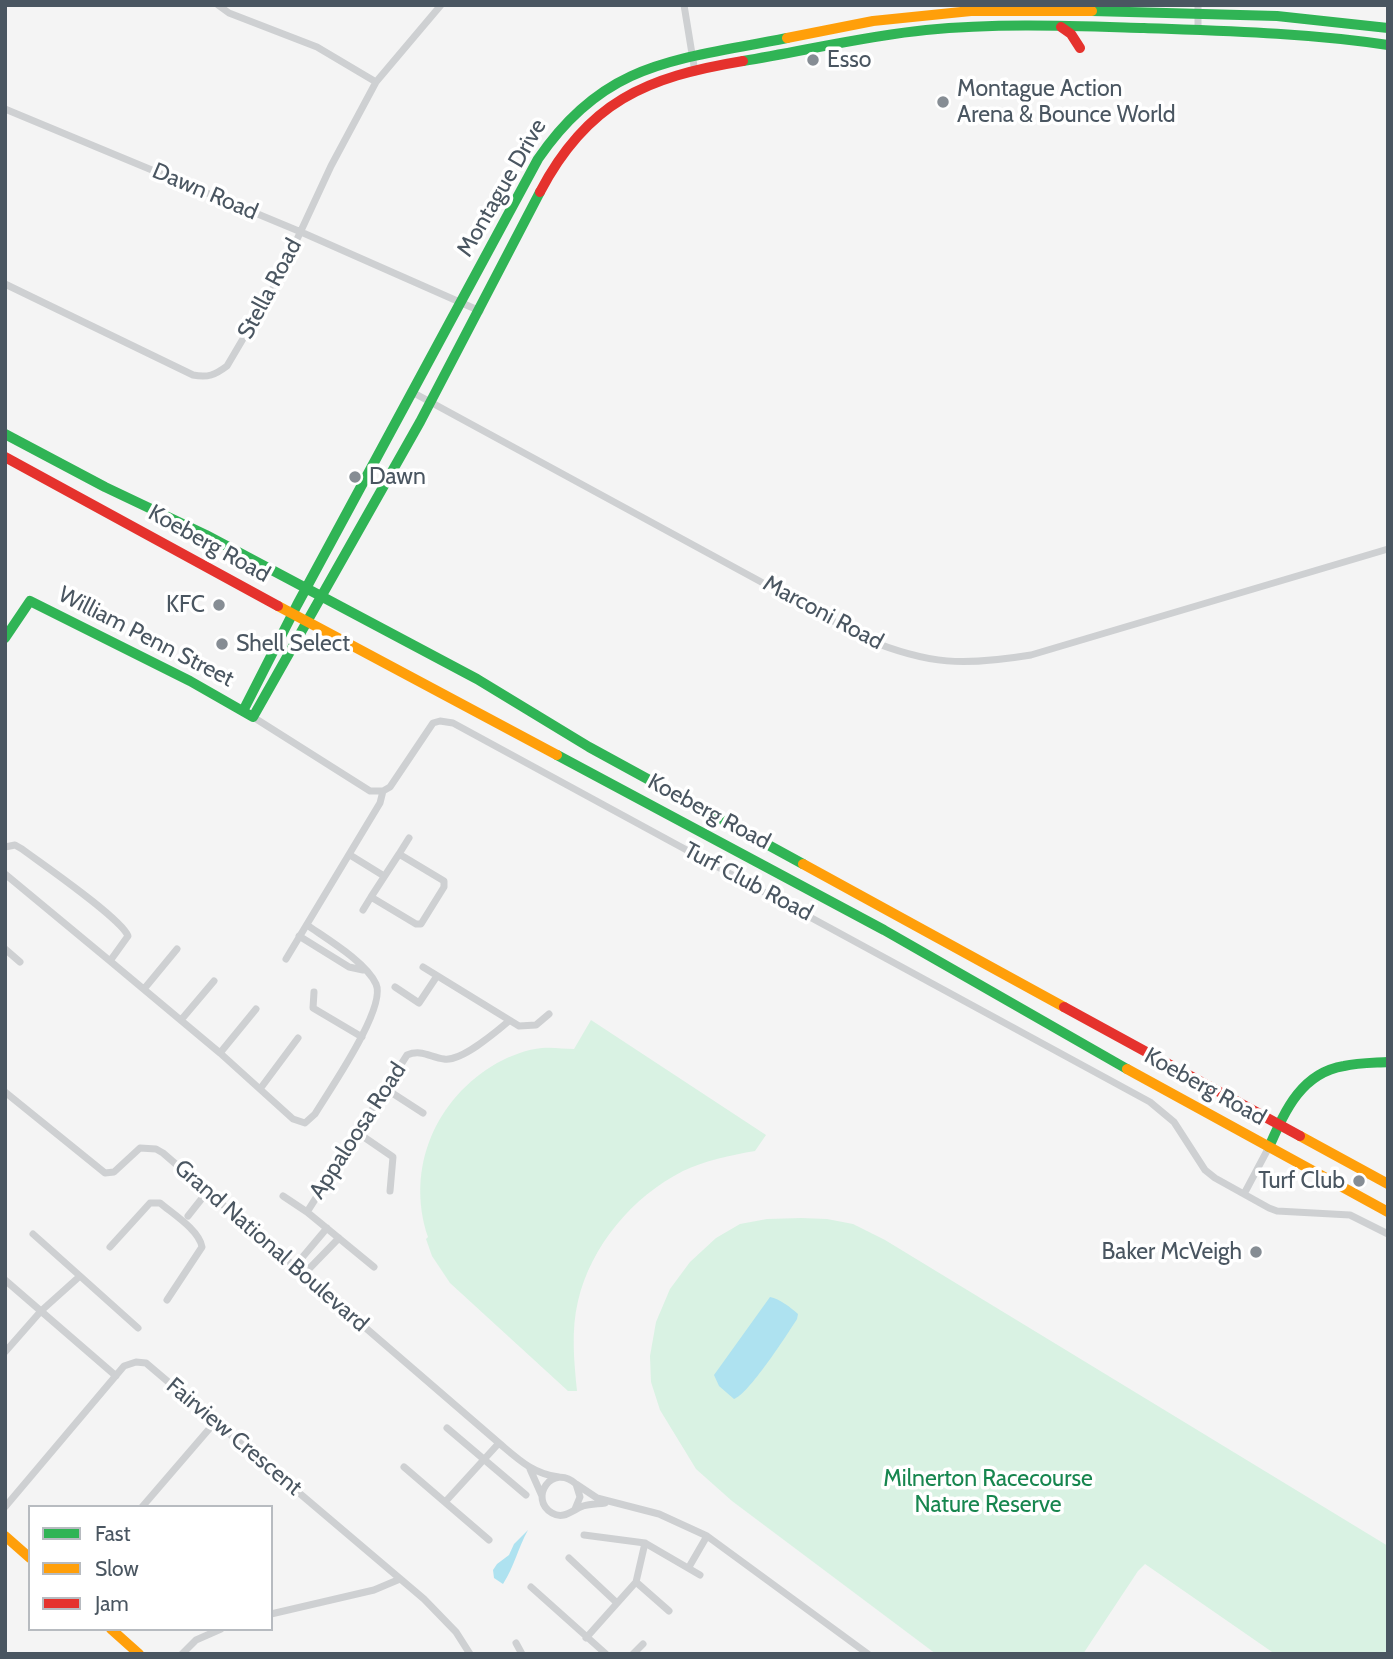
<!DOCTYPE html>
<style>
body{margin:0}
#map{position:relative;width:1393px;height:1659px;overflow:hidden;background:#f4f4f4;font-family:Cabin,sans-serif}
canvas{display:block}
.frame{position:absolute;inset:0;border:7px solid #4a5661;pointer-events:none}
.legend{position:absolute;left:28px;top:1505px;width:245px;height:126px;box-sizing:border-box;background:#fff;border:2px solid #b7bbc0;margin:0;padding:9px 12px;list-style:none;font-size:21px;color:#4a5661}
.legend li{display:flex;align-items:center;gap:14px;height:35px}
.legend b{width:35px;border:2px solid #b7bbc0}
</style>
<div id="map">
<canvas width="1393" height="1659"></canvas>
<div class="frame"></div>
<ul class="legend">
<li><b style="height:9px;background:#30b455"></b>Fast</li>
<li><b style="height:9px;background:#ff9f0a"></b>Slow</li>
<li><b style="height:9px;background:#e5322d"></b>Jam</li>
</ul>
</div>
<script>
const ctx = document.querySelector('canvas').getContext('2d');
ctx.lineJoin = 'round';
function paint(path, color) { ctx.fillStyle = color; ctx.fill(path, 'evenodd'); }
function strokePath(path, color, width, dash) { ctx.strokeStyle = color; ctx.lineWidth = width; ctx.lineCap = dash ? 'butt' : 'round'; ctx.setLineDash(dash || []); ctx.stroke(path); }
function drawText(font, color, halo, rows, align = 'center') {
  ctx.font = font + ' Cabin,sans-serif'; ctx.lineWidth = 7; ctx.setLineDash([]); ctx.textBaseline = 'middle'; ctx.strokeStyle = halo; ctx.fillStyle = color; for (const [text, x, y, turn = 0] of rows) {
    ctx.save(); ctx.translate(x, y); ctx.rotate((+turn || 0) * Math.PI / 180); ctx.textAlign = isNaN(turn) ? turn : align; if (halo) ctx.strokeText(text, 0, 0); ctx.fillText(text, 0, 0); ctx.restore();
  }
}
const green = new Path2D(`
 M591 1020 766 1135 755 1151C731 1155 704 1161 683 1171 632 1197 591 1246 578 1301 571 1330 574 1361 577 1391H568L450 1283 432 1256 426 1239 428 1237C405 1168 436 1098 497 1063 510 1056 528 1049 542 1048 553 1047 564 1049 574 1049Z
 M801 1218 827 1219 853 1224 885 1240 1388 1546V1654H1275L1145 1564 1138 1571 1083 1654H936L732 1501 696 1469 660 1410 651 1382 650 1356 656 1322 670 1289 690 1262 716 1238 740 1224 767 1219Z`);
const water = new Path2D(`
 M770 1297C780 1299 790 1307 798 1314L797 1319C787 1335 748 1395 734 1399L719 1386 714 1375Z
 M528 1530C518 1548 514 1567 503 1584L494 1578 493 1570 497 1564 509 1555 514 1544Z`);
const street = new Path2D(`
 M218 5 229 13 317 47 376 82
 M684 5 695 72
 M1198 30V5
 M5 109 301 232 480 311
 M5 284 193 375C208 378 215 375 227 366L280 276 331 166 376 82 441 5
 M412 392 866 639C929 665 964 666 1031 655L1388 549
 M253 717 370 791H383L390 787 433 723 440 721 453 723 1150 1102 1174 1122 1205 1170 1215 1178 1269 1208 1277 1211 1350 1215 1388 1234
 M5 847 15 845 22 849C42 864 121 918 128 936L110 961 5 874
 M399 854 444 881V887L421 924H416L371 897Z
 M399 854 409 838
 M350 855 384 876
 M363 910 371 897
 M299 936 349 967 363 970
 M5 949 20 962
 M286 959 380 803 383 791
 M110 961 220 1053 293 1119 305 1123 315 1114C328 1092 387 1008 376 984 366 962 327 939 307 925
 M423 967 519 1026 536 1025 549 1014
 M395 987 419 1003 437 976
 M144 989 177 949
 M314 992 313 1008 362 1037
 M181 1020 214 981
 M220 1053 256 1009
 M260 1089 298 1038
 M386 1089 423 1113
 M5 1092 105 1173 114 1172 140 1148 156 1149 163 1153 499 1443C518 1459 533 1474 559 1477
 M358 1133 393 1157 390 1191
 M1244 1194 1269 1147
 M283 1196 307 1212
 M188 1216 207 1192
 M110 1247 150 1203H160C173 1214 199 1230 202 1247L167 1300
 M295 1266 327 1228
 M374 1267 307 1212 407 1055C421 1049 430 1057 444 1059 461 1062 496 1032 509 1021
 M304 1274 339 1238
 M80 1276 138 1328
 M5 1280 116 1376
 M5 1352 41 1311 80 1276 33 1234
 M447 1428 526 1495
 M404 1467 489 1540
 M530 1469 542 1496
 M576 1484 597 1498 659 1514 707 1536 868 1654
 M446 1501 499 1443
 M5 1507 124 1366 136 1362 146 1363 424 1599 456 1632 470 1654
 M142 1507 216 1421
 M575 1509 580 1497 576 1484C552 1462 528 1499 552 1513 564 1520 572 1510 583 1506 590 1504 598 1504 605 1503
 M584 1535 645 1543 700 1575
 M569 1558 617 1603
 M689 1567 707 1536
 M636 1582 669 1611
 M531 1587 606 1654
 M271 1614 374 1590 400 1579
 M586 1638 636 1582 645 1543
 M516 1643 522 1654
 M182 1654 196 1640 221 1629
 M633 1654 643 1644`);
const fast = new Path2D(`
 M1092 11 1277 16 1388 28
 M743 61C804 51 865 36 926 30 999 23 1072 26 1144 28 1226 31 1307 33 1388 45
 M5 434 105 487 206 535 477 679 589 747 803 864
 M5 638 30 601 190 681 253 717 420 422 540 192
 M243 711 297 605 538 159C606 59 679 60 787 38
 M557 755 884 930 1127 1069
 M1269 1147C1285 1111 1301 1073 1344 1066 1358 1063 1373 1063 1388 1062`);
const slow = new Path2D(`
 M787 38 873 21 971 11H1092
 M278 606 557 755
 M803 864 1064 1007
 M1127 1069 1388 1212
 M1300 1136 1388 1184
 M5 1536 30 1558
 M111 1629 139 1654`);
const jam = new Path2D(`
 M1061 27 1071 34 1080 48
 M540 192C587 102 646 77 743 61
 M5 457 278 606
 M1064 1007 1300 1136`);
const markers = [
 [813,60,7,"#868d94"],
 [943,102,7,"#868d94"],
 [355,477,7,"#868d94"],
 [219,605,7,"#868d94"],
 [222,644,7,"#868d94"],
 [1359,1181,7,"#868d94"],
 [1256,1252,7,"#868d94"]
];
const poiNames = [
 ["Esso",827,60],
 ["Montague Action",957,89],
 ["Arena & Bounce World",957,115],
 ["Dawn",369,477],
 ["KFC",205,605,"right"],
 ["Shell Select",236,644],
 ["Turf Club",1345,1181,"right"],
 ["Baker McVeigh",1242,1252,"right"]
];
const streetNames = [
 ["Montague Drive",502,188,-60],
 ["Dawn Road",205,192,23],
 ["Stella Road",270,289,-62],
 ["Koeberg Road",209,544,29],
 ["Marconi Road",823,613,28],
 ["William Penn Street",146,637,27],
 ["Koeberg Road",709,812,28],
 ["Turf Club Road",748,882,28],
 ["Koeberg Road",1205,1087,29],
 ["Appaloosa Road",358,1131,-57],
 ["Grand National Boulevard",271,1246,41],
 ["Fairview Crescent",234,1437,40]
];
const parkNames = [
 ["Milnerton Racecourse",988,1479],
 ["Nature Reserve",988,1505]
];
paint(green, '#d9f2e3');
paint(water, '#aee2f0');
strokePath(street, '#ced0d2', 7);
strokePath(fast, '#30b455', 10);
strokePath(slow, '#ff9f0a', 10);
strokePath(jam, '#e5322d', 10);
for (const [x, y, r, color] of markers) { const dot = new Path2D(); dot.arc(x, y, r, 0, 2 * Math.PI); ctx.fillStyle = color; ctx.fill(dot); strokePath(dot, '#fff', 2.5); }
drawText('23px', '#4a5661', '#fff', poiNames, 'left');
drawText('23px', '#4a5661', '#fff', streetNames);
drawText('23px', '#17864f', '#fff', parkNames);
</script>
